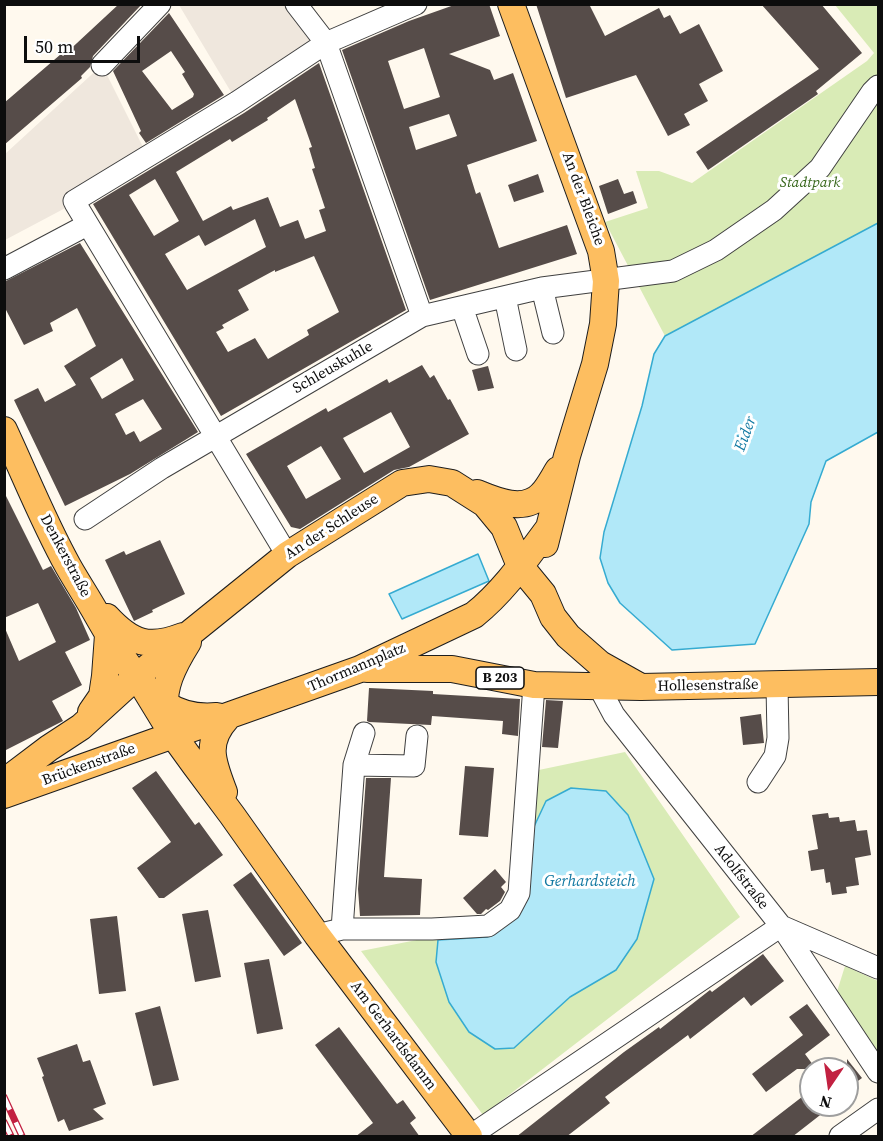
<!DOCTYPE html>
<meta charset="utf-8">
<style>
body{margin:0}
#map{position:relative;width:883px;height:1141px;overflow:hidden;background:#fff9ee;font-family:"Source Serif 4",serif}
canvas{display:block}
.frame{position:absolute;inset:0;border:6px solid #0d0d0d;pointer-events:none}
.north{position:absolute;left:799px;top:1057px;width:60px;height:60px;box-sizing:border-box;background:#fff;border:2px solid #9e9e9e;border-radius:50%;rotate:193deg;font-size:16px;font-weight:700;line-height:24px;text-align:center;color:#0d0d0d}
.north::after{content:'';display:block;margin:auto;width:21px;height:27px;background:#c22141;clip-path:polygon(50% 0,100% 100%,50% 72%,0 100%)}
.scale{position:absolute;left:24px;top:36px;width:116px;height:27px;box-sizing:border-box;border:3px solid #0d0d0d;border-top:0;padding-left:8px;font-size:18px;line-height:21px;white-space:nowrap;color:#0d0d0d;-webkit-text-stroke:4px #fff;paint-order:stroke}
</style>
<div id="map">
<canvas width="883" height="1141"></canvas>
<div class="frame"></div>
<div class="north">N</div>
<div class="scale">50 m</div>
</div>
<script>
const ctx = document.querySelector('canvas').getContext('2d');
ctx.lineJoin = 'round';
function paint(path, color) { ctx.fillStyle = color; ctx.fill(path, 'evenodd'); }
function strokePath(path, color, width, dash) { ctx.strokeStyle = color; ctx.lineWidth = width; ctx.lineCap = dash ? 'butt' : 'round'; ctx.setLineDash(dash || []); ctx.stroke(path); }
function drawText(font, color, halo, rows, align = 'center') {
  ctx.font = font + ' "Source Serif 4",serif'; ctx.lineWidth = 6; ctx.setLineDash([]); ctx.textBaseline = 'middle'; ctx.strokeStyle = halo; ctx.fillStyle = color; for (const [text, x, y, turn = 0] of rows) {
    ctx.save(); ctx.translate(x, y); ctx.rotate((+turn || 0) * Math.PI / 180); ctx.textAlign = isNaN(turn) ? turn : align; if (halo) ctx.strokeText(text, 0, 0); ctx.fillText(text, 0, 0); ctx.restore();
  }
}
const green = new Path2D(`
 M835 5H878V223L665 336 605 222 648 208 636 171H659L692 183 867 61 874 53Z
 M625 752 740 917 483 1115 361 951 437 936 512 914 534 771Z
 M845 966 878 981V1054L835 998Z`);
const plaza = new Path2D(`
 M179 5H296L326 43 237 102Z
 M102 65 149 159 88 196 5 240V154Z`);
const water = new Path2D(`
 M878 223V432L826 461 811 502 809 524 755 644 672 650 620 603 608 583 600 558 604 532 642 406 654 354 665 336Z
 M478 554 489 581 402 619 389 594Z
 M571 788 606 791 628 815 654 879 637 939 616 970 570 997 514 1048 495 1049 469 1032 449 1002 436 962 438 940 487 937 504 926 532 831 546 801Z`);
const building = new Path2D(`
 M119 4H142L93 56 90 67 81 76 82 78 4 145V103L61 54 63 56Z
 M457 4H489L500 36 449 54 490 70 494 80 513 73 537 141 467 165 476 194 480 192 499 248 567 225 577 254 430 300 342 50 409 21ZM424 48 440 97 404 109 388 61ZM449 114 457 136 416 150 409 127Z
 M536 4H589L605 36 659 8 664 18 670 15 680 34 699 24 723 71 699 84 708 101 684 114 690 125 668 136 636 75 566 98Z
 M761 4H821L862 53 816 91 818 94 708 170 696 152 819 69Z
 M169 13 224 95 146 143 139 133 141 131 113 71ZM171 51 185 72 182 74 194 94 193 97 172 110 142 71Z
 M319 63 406 310 221 416 93 204 244 113ZM295 99 312 147 309 148 315 168 312 169 325 208 319 210 326 231 305 239 298 220 280 227 268 197 233 210 231 206 203 221 176 172 230 139 232 142 268 120 267 118ZM155 179 179 221 154 236 129 195ZM255 219 266 247 187 290 165 254 199 235 205 246ZM314 256 339 312 307 330 309 335 268 359 255 338 228 352 216 332 224 328 222 325 249 310 238 290 275 270V272Z
 M538 174 544 192 514 202 508 185Z
 M618 179 624 194 633 191 637 203 608 214 599 186Z
 M80 243 198 432 130 474 65 506 14 400 38 388 45 402 76 385 64 366 96 346 77 308 50 323 53 331 24 345 4 306V282ZM122 358 134 380 102 399 90 378ZM143 399 162 429 140 442 134 431 126 435 115 414Z
 M422 365 430 378 434 375 448 400 450 399 469 434 409 467 394 470 300 529 291 527 246 454 326 408 328 412 387 379 389 383ZM391 412 410 447 364 473 343 438ZM321 446 341 479 306 499 287 466Z
 M488 366 494 388 478 391 472 370Z
 M4 492 43 570 51 566 76 608 90 640 65 652 82 685 52 701 63 721 4 751V626L19 661 56 642 38 603 4 618Z
 M160 540 185 594 152 610 153 612 134 621 105 560 124 551 126 555Z
 M369 688 433 691V694L520 699 518 736 502 734 503 721 432 716 431 725 369 722 367 721Z
 M546 700 563 701 558 748 542 747Z
 M761 714 764 743 743 745 740 717Z
 M465 766 494 768 488 837 459 835Z
 M156 771 195 825 199 822 223 855 164 898H159L137 868 171 842 132 788Z
 M366 778H391L384 877 422 879 420 915 360 916 358 889Z
 M828 813 829 818 839 817 840 822 855 820 857 831 867 830 871 855 855 858 859 885 846 887 847 893 832 895 830 882 826 883 824 869 811 871 808 851 818 849 812 815Z
 M495 869 506 882 501 887 505 892 500 901 488 910 486 909 481 914H477L463 898Z
 M251 872 302 943 284 956 233 885Z
 M208 910 221 977 195 982 182 914Z
 M117 916 126 991 99 994 90 919Z
 M763 954 784 981 751 1006 744 997 690 1039 688 1035 605 1097 610 1103 566 1137H516L624 1052 659 1027 660 1029 710 990 712 992Z
 M269 959 283 1029 257 1034 244 963Z
 M807 1004 830 1035 805 1054 816 1069H797L766 1092 752 1074 803 1035 789 1017Z
 M160 1006 179 1080 153 1086 135 1013Z
 M339 1027 397 1104 403 1100 416 1118 410 1123 420 1137H355L373 1123 315 1045Z
 M77 1044 83 1062 90 1060 106 1104 93 1109 104 1119 69 1131 64 1119 58 1122 42 1077 44 1076 37 1058Z
 M847 1059 862 1078 847 1089Z
 M811 1090V1105H833L792 1137H750Z`);
const minor = new Path2D(`
 M296 4 326 43 422 316
 M102 65 160 4
 M74 201 237 102 326 43 416 4
 M75 203 287 555
 M4 269 87 225
 M542 288 553 333
 M505 297 516 350
 M462 307 478 354
 M85 519 162 468 422 316 542 288 673 271 716 250 774 210 820 168 872 92 878 86
 M598 685 614 715 781 926 878 1072
 M354 765 414 766 417 736
 M758 782 775 756 778 738 777 685
 M781 926 878 968
 M342 929 354 765 364 733
 M317 935 342 929H432L488 926 510 910 519 893 534 685
 M470 1136 781 926
 M840 1136 878 1109`);
const major = new Path2D(`
 M511 4 601 251 606 281 603 324 595 364 567 456 545 544
 M4 430C25 475 44 523 68 566 77 582 87 597 96 613 112 641 138 687 165 704 180 714 199 718 217 716
 M477 493C496 501 525 513 542 494 548 488 553 478 558 470
 M107 617C132 644 149 649 183 636
 M367 669H452L534 685 641 687 878 682
 M137 676 173 735 194 764 232 815 317 935 469 1136
 M91 712 102 696 105 676 108 635
 M165 716C162 687 173 666 188 642
 M4 782 49 748 81 727 137 676 287 555 402 483 429 479 452 483 485 504 504 527 520 566 543 594 553 617 568 636 600 664 641 687
 M224 792C213 763 204 743 227 718
 M4 795 360 669 474 615C504 591 525 560 548 529`);
const rail = new Path2D(`
 M4 1097 22 1136
 M4 1122 11 1136`);
const shields = [
 [500,678,48]
];
const shieldNames = [
 ["B 203",500,678]
];
const parkNames = [
 ["Stadtpark",810,183]
];
const streetNames = [
 ["An der Bleiche",583,199,70],
 ["Schleuskuhle",333,368,-30],
 ["An der Schleuse",332,527,-33],
 ["Denkerstraße",65,556,62],
 ["Thormannplatz",357,668,-23],
 ["Hollesenstraße",708,686,-1],
 ["Brückenstraße",89,765,-20],
 ["Adolfstraße",741,877,52],
 ["Am Gerhardsdamm",393,1036,53]
];
const waterNames = [
 ["Eider",746,434,-70],
 ["Gerhardsteich",590,882]
];
paint(green, '#d9ebb6');
paint(plaza, '#efe7dd');
paint(water, '#b1e8f8');
strokePath(water, '#35abd1', 1.5);
paint(building, '#564c49');
strokePath(minor, '#404040', 23);
strokePath(major, '#1e1e1e', 28);
strokePath(minor, '#fff', 21);
strokePath(major, '#fdbe60', 26);
strokePath(rail, '#c22141', 7);
strokePath(rail, '#fff', 4.5, [14]);
for (const [x, y, w] of shields) { const box = new Path2D(); box.roundRect(x - w / 2, y - 11, w, 22, 4.5); ctx.fillStyle = '#fff'; ctx.fill(box); strokePath(box, '#0d0d0d', 1.5); }
drawText('bold 14px', '#0d0d0d', null, shieldNames);
drawText('italic 15px', '#37671b', '#fff', parkNames);
drawText('15px', '#0d0d0d', '#fff', streetNames);
drawText('italic 16px', '#137aa3', '#fff', waterNames);
</script>
